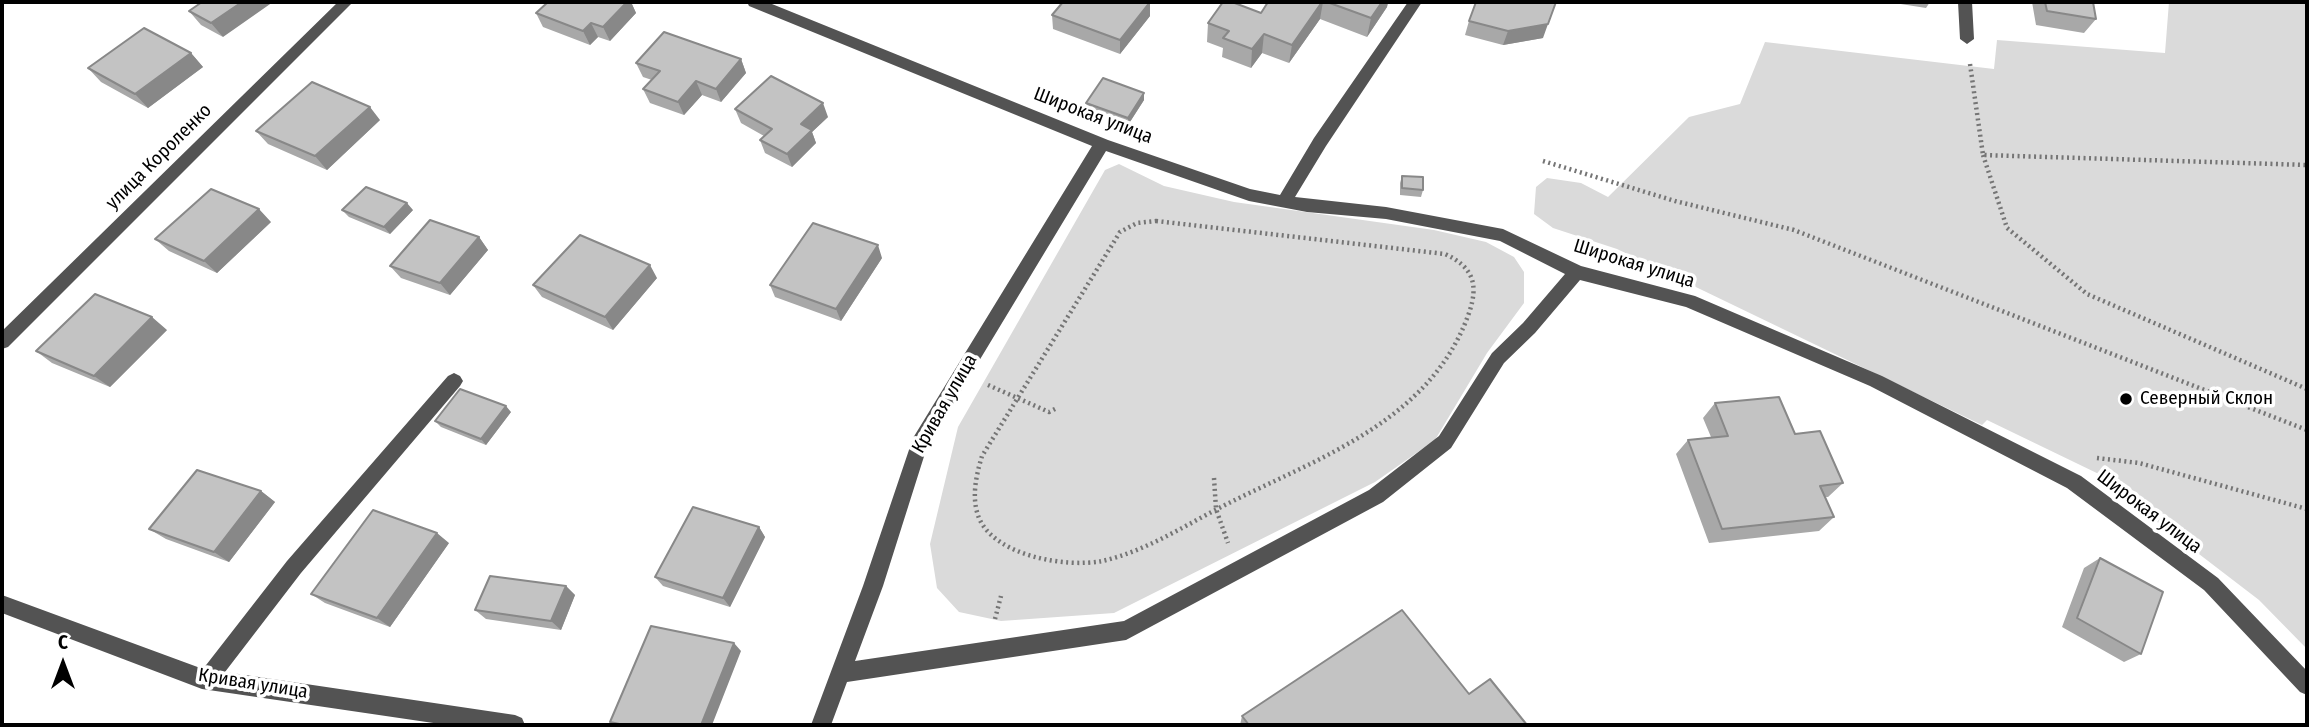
<!DOCTYPE html>
<meta charset="utf-8">
<style>
body{margin:0}
#map{position:relative;width:2309px;height:727px;overflow:hidden;background:#fff;font-family:"Fira Sans Condensed",sans-serif}
canvas{display:block}
.frame{position:absolute;inset:0;border:4px solid #000;pointer-events:none}
.north{position:absolute;left:28px;top:629px;width:70px;height:70px;-webkit-text-stroke:5px #fff;paint-order:stroke;rotate:0deg;font-size:19px;font-weight:700;line-height:28px;text-align:center;color:#000}
.north::after{content:'';display:block;margin:auto;width:24px;height:32px;background:#000;clip-path:polygon(50% 0,100% 100%,50% 72%,0 100%)}
</style>
<div id="map">
<canvas width="2309" height="727"></canvas>
<div class="frame"></div>
<div class="north">С</div>
</div>
<script>
const ctx = document.querySelector('canvas').getContext('2d');
ctx.lineJoin = 'round';
function paint(path, color) { ctx.fillStyle = color; ctx.fill(path, 'evenodd'); }
function strokePath(path, color, width, dash) { ctx.strokeStyle = color; ctx.lineWidth = width; ctx.lineCap = dash ? 'butt' : 'round'; ctx.setLineDash(dash || []); ctx.stroke(path); }
function drawText(font, color, halo, rows, align = 'center') {
  ctx.font = font + ' "Fira Sans Condensed",sans-serif'; ctx.lineWidth = 7; ctx.setLineDash([]); ctx.textBaseline = 'middle'; ctx.strokeStyle = halo; ctx.fillStyle = color; for (const [text, x, y, turn = 0] of rows) {
    ctx.save(); ctx.translate(x, y); ctx.rotate((+turn || 0) * Math.PI / 180); ctx.textAlign = isNaN(turn) ? turn : align; if (halo) ctx.strokeText(text, 0, 0); ctx.fillText(text, 0, 0); ctx.restore();
  }
}
const green = new Path2D(`
 M2169 2H2307V649L2259 600 2135 505 2134 491 1987 420 1982 425 1617 249 1553 228 1534 214 1536 187 1547 178 1581 183 1608 197 1689 117 1740 104 1765 42 1994 69 1997 40 2165 53Z
 M1119 164 1164 186 1234 202 1434 230 1486 242 1514 257 1524 272V303L1487 353 1435 440 1375 482 1114 613 1001 621 959 612 937 588 930 544 958 427 1105 170Z`);
const path = new Path2D(`
 M1970 64 1983 155 2307 165
 M1983 155 2007 228 2087 294 2307 389
 M1543 161 1675 201 1794 230 2307 430
 M1156 221 1445 254C1473 267 1479 284 1469 313 1431 421 1320 457 1227 504 1187 524 1147 551 1102 561 1066 568 995 556 979 518 971 498 976 476 982 456L1120 232 1137 223Z
 M988 385 1049 412 1057 408
 M2097 458 2139 463 2307 509
 M1214 478 1216 509 1228 543
 M995 619 1001 596`);
const minor = new Path2D(`
 M338 2H353L8 347 2 349V331Z
 M747 2H767L1108 140 1250 189 1280 195 1314 138 1408 2H1422L1326 146 1295 197 1386 207 1503 229 1581 266 1695 296 1882 376 2081 476 2218 578 2307 671V695L2300 692 2204 590 2067 488 1870 386 1686 307 1580 280 1535 333 1504 363 1451 448 1383 502 1126 640 847 682 831 725H811L863 586 913 438 1092 146 749 6ZM1106 151 1249 201 1307 212 1386 219 1500 241 1565 274 1523 323 1492 353 1439 436 1369 490 1124 621 855 661 883 586 927 447Z
 M1958 2H1972L1974 39 1967 44 1960 39Z
 M454 373 460 376 463 381 460 386 301 573 225 672 515 715 522 718 525 725H447L202 689 2 613V595L203 669 287 561 448 376Z`);
const wall = new Path2D(`
 M202 2 223 37 201 25 189 11Z
 M548 2H631L636 13 610 41 598 37 590 45 543 27 536 13Z
 M1150 2V16L1120 54 1053 29 1052 15Z
 M1268 2H1388L1387 7 1367 37 1320 19 1289 63 1262 53 1251 68 1222 57 1223 48 1207 42 1208 23 1261 13Z
 M1888 2H1930L1926 8Z
 M2032 2H2093L2096 19 2084 33 2036 25Z
 M1469 21 1543 38 1503 45 1465 35Z
 M191 53 203 67 148 108 101 82 88 68Z
 M741 59 746 73 721 102 702 95 684 115 650 103 643 89 652 80 643 77 636 63Z
 M1144 93V100L1128 125 1087 110 1086 103Z
 M735 109 828 117 812 132 816 143 792 167 765 153 760 140 764 136 741 123Z
 M380 120 327 170 268 144 256 131Z
 M1402 176 1423 190 1421 197 1400 195V183Z
 M342 210H413L390 234 349 217Z
 M271 222 217 273 169 251 155 239Z
 M479 237 488 250 450 295 401 278 390 266Z
 M882 258 841 321 775 297 770 285Z
 M657 278 613 330 542 297 533 285Z
 M167 330 110 387 52 363 36 351Z
 M1715 403 1795 434 1843 483 1828 497H1825L1834 517 1819 531 1709 543 1676 454 1688 440 1711 437 1703 418Z
 M511 412 486 445 441 427 435 421Z
 M261 491 275 502 229 562 166 539 149 529Z
 M759 527 765 537 730 607 663 586 655 577Z
 M449 543 390 627 325 603 311 594Z
 M2100 558 2141 654 2124 662 2062 627 2084 568Z
 M566 586 575 595 561 630 486 619 475 610Z
 M1469 694 1527 725H1240L1242 716Z`);
const shadedWall = new Path2D(`
 M242 2H273L223 37 211 23Z
 M627 2H631L636 13 610 41 603 27Z
 M1150 2V16L1120 54V40Z
 M1322 2H1323L1320 19 1289 63 1292 45Z
 M1382 2H1388L1387 7 1367 37 1371 18Z
 M591 23 598 37 590 45 583 31Z
 M1548 24 1543 38 1503 45 1508 31Z
 M1264 34 1262 53 1251 68 1252 49Z
 M191 53 203 67 148 108 135 94Z
 M741 59 746 73 721 102 716 89Z
 M696 81 702 95 684 115 678 102Z
 M1144 93V100L1128 125V118Z
 M823 103 828 117 812 132 816 143 792 167 787 154 801 124Z
 M370 107 380 120 327 170 315 156Z
 M407 203 413 210 390 234 384 227Z
 M259 209 271 222 217 273 204 261Z
 M479 237 488 250 450 295 440 283Z
 M878 245 882 258 841 321 836 309Z
 M650 265 657 278 613 330 605 317Z
 M152 317 167 330 110 387 94 376Z
 M506 406 511 412 486 445 481 439Z
 M261 491 275 502 229 562 214 552Z
 M759 527 765 537 730 607 723 598Z
 M437 533 449 543 390 627 377 618Z
 M566 586 575 595 561 630 551 621Z
 M734 643 741 651 712 725H701Z`);
const building = new Path2D(`
 M202 2H242L211 23 189 11Z
 M548 2H627L603 27 591 23 583 31 536 13Z
 M1063 2H1150L1120 40 1052 15Z
 M1223 2H1232L1261 13 1268 2H1322L1292 45 1264 34 1252 49 1223 38 1229 31 1208 23Z
 M1327 2H1382L1371 18Z
 M1476 2H1556L1548 24 1508 31 1469 21Z
 M2045 2H2093L2096 19 2047 11Z
 M144 28 191 53 135 94 88 68Z
 M664 32 741 59 716 89 696 81 678 102 643 89 660 71 636 63Z
 M771 76 823 103 801 124 812 130 787 154 760 140 772 129 735 109Z
 M1103 78 1144 93 1128 118 1086 103Z
 M312 82 370 107 315 156 256 131Z
 M1402 176 1423 177V190L1402 188Z
 M366 187 407 203 384 227 342 210Z
 M211 189 259 209 204 261 155 239Z
 M430 220 479 237 440 283 390 266Z
 M813 223 878 245 836 309 770 285Z
 M580 235 650 265 605 317 533 285Z
 M95 294 152 317 94 376 36 351Z
 M460 389 506 406 481 439 435 421Z
 M1779 397 1795 434 1820 431 1843 483 1820 486 1834 517 1722 529 1688 440 1728 436 1715 403Z
 M197 470 261 491 214 552 149 529Z
 M693 507 759 527 723 598 655 577Z
 M373 510 437 533 377 618 311 594Z
 M2100 558 2163 592 2141 654 2077 618Z
 M490 576 566 586 551 621 475 610Z
 M1402 610 1469 694 1490 679 1527 725H1249L1242 716Z
 M651 626 734 643 701 725H624L610 722Z`);
const markers = [
 [2126,399,7,"#000"]
];
const streetNames = [
 ["Широкая улица",1093,116,21],
 ["улица Короленко",159,157,-45],
 ["Широкая улица",1634,264,17],
 ["Кривая улица",945,404,-60],
 ["Широкая улица",2149,512,37],
 ["Кривая улица",253,684,9]
];
const poiNames = [
 ["Северный Склон",2140,399]
];
paint(green, '#dadada');
strokePath(path, '#757575', 4.5, [2, 3.5]);
paint(minor, '#535353');
paint(wall, '#a8a8a8');
paint(shadedWall, '#888');
paint(building, '#c3c3c3');
strokePath(building, '#888', 2);
for (const [x, y, r, color] of markers) { const dot = new Path2D(); dot.arc(x, y, r, 0, 2 * Math.PI); ctx.fillStyle = color; ctx.fill(dot); strokePath(dot, '#fff', 2.5); }
drawText('19px', '#000', '#fff', streetNames);
drawText('19px', '#000', '#fff', poiNames, 'left');
</script>
